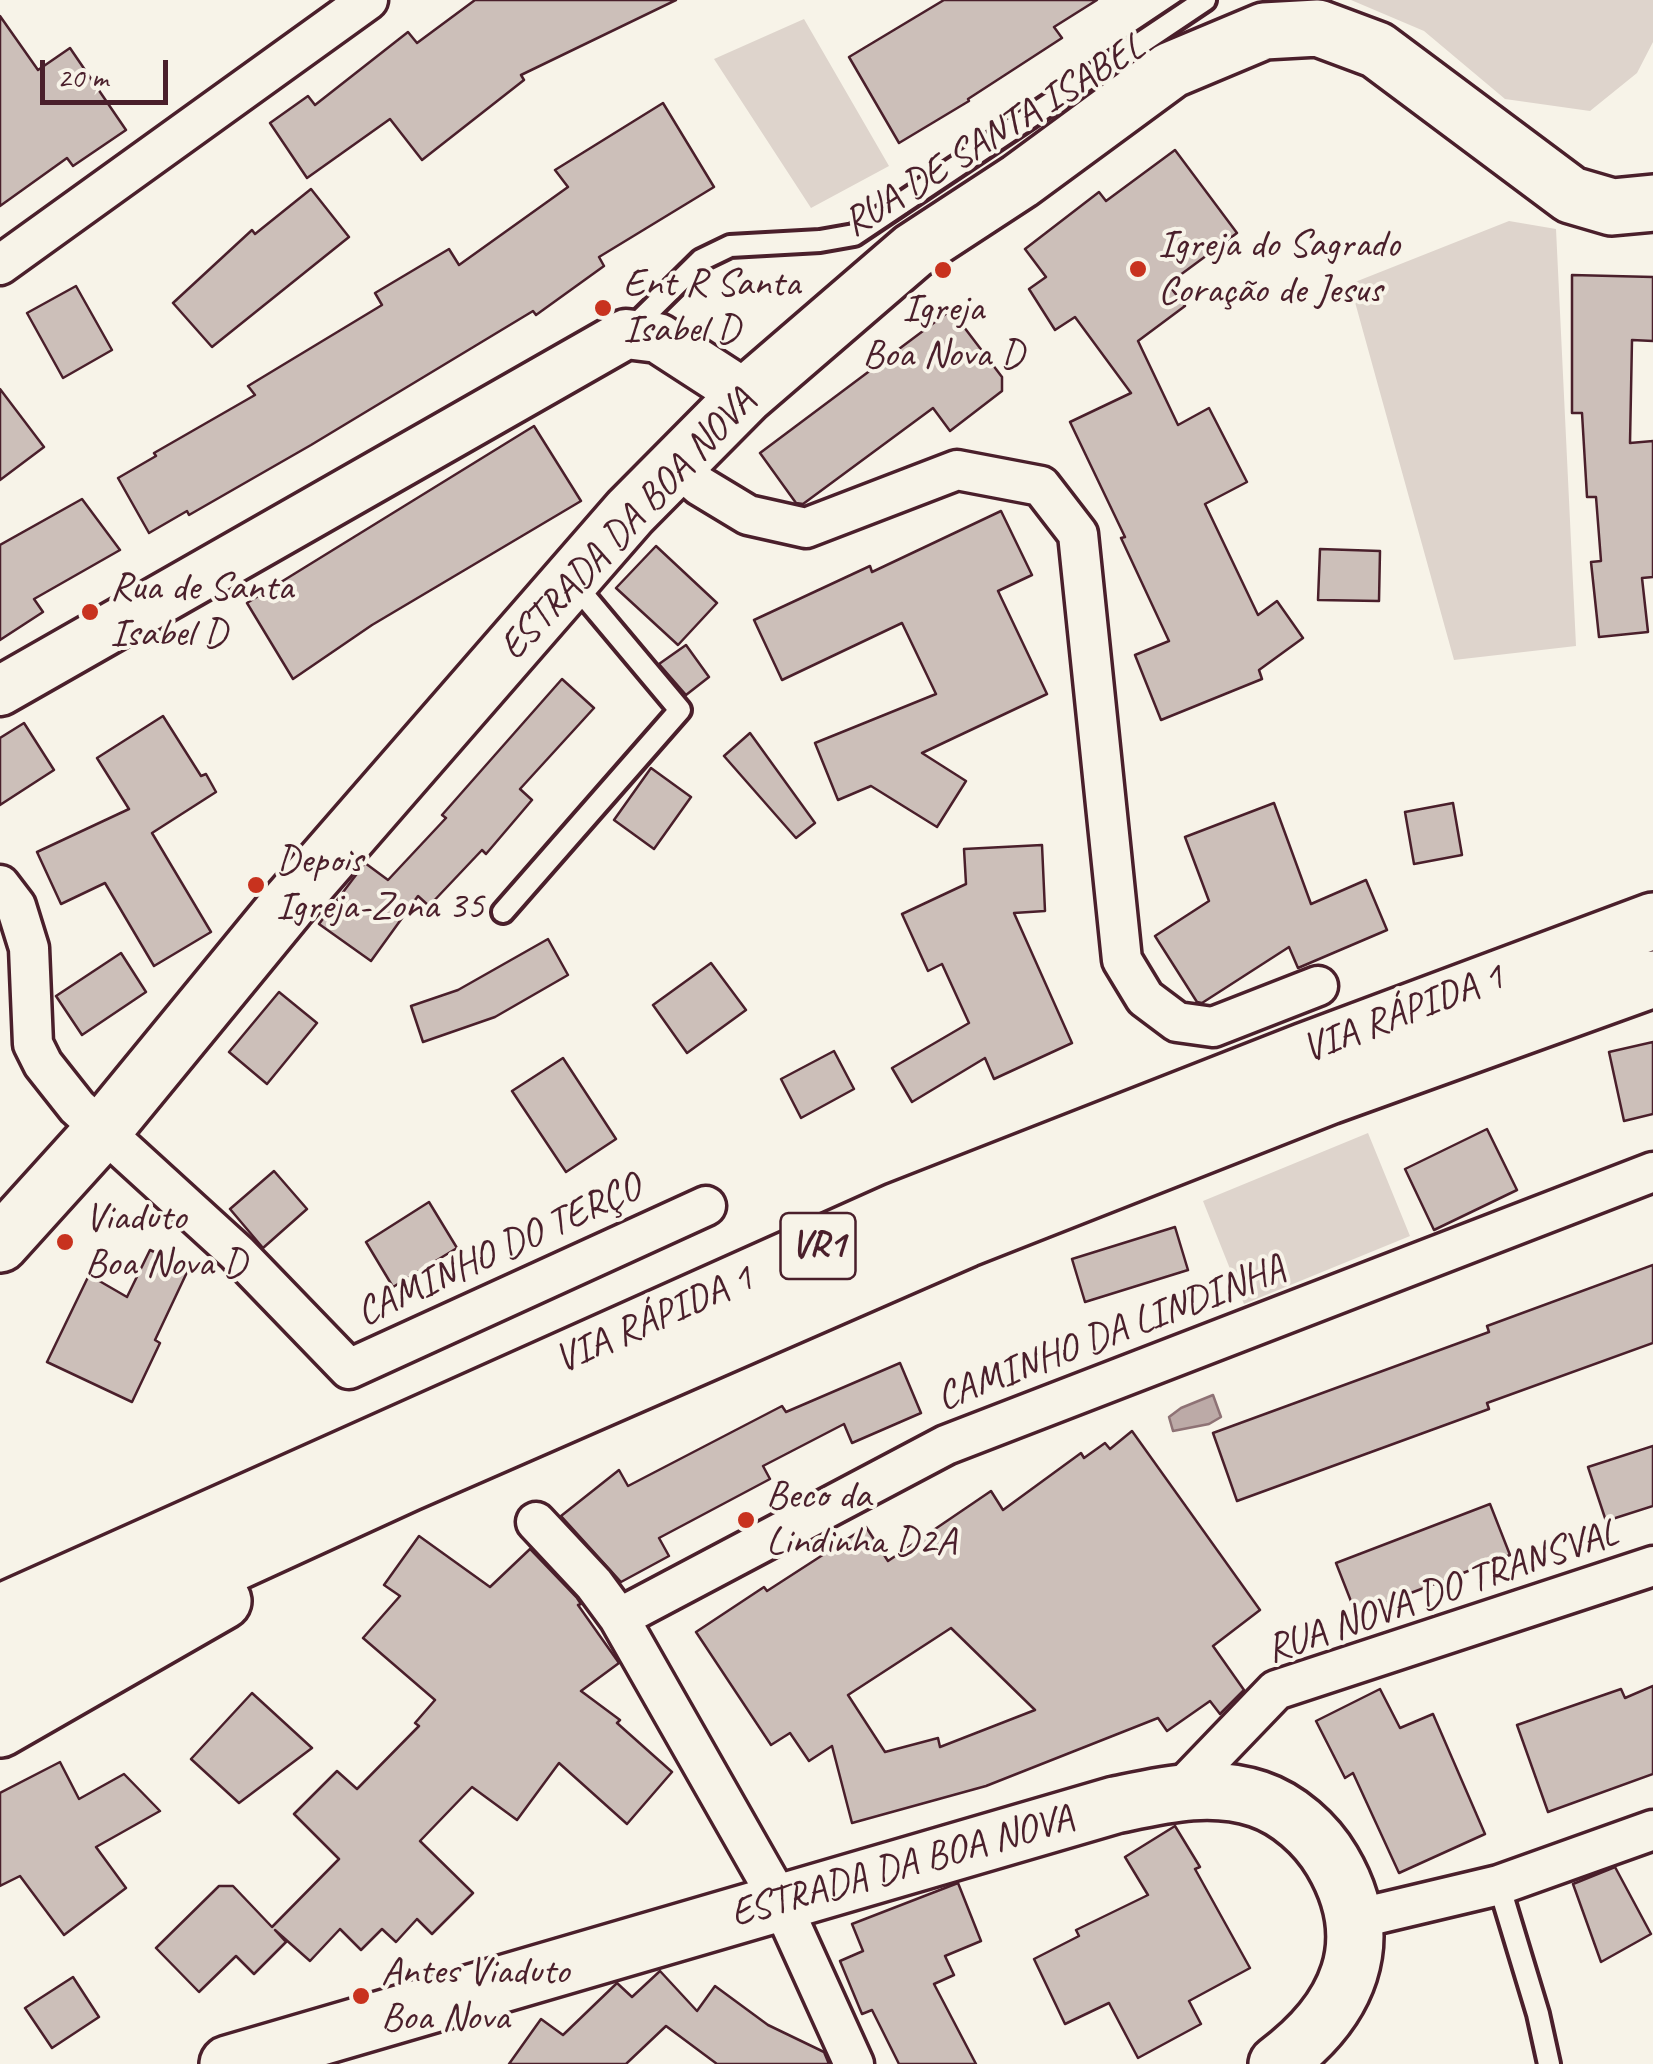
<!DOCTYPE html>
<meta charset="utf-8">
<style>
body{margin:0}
#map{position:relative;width:1653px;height:2064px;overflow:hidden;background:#f7f3e8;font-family:Caveat,sans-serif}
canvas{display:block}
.scale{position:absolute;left:40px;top:60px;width:128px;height:45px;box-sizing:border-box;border:5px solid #4a1f2b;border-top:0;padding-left:12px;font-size:30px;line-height:35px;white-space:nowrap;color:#4a1f2b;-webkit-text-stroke:8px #f7f3e8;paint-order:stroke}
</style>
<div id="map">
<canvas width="1653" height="2064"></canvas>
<div class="scale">20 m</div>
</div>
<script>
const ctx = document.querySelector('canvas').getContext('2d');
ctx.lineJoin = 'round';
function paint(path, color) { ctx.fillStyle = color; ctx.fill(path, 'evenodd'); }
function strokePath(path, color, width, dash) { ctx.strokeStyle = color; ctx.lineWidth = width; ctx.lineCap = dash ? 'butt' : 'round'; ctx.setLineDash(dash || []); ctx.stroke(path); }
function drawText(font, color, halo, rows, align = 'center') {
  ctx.font = font + ' Caveat,sans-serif'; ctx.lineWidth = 8; ctx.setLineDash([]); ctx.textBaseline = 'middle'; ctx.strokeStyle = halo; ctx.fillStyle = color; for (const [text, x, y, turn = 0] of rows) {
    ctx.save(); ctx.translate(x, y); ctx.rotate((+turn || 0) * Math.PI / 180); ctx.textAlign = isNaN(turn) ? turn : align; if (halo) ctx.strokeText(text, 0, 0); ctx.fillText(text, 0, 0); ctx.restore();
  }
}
const green = new Path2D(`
 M1351 0H1653V42L1637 73 1590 111 1505 99 1424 31Z
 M804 19 889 166 811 208 714 59Z
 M1509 221 1556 229 1576 646 1454 660 1350 284Z
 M1368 1133 1410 1236 1244 1304 1203 1201Z`);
const water = new Path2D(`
 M1213 1395 1221 1417 1209 1424 1173 1431 1169 1417 1181 1408Z`);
const building = new Path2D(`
 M475 0H676L521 75 524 80 422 160 390 119 307 178 270 123 308 96 315 105 408 32 417 43Z
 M944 0H1097L1054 27 1062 38 968 99 969 101 899 143 849 57Z
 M0 16 38 70 70 48 126 130 73 166 67 158 0 206Z
 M663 103 714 187 599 257 604 266 536 315 533 311 311 445 189 515 187 511 149 533 118 478 156 456 154 453 255 395 248 386 382 305 375 293 449 249 459 265 568 187 555 170Z
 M1175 150 1237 233 1168 284 1185 306 1138 341 1178 425 1209 408 1247 482 1205 504 1258 615 1277 601 1303 638 1259 670 1262 679 1161 720 1135 655 1169 641 1121 538 1125 537 1070 422 1131 393 1075 317 1055 330 1029 289 1046 277 1025 249 1099 192 1106 201Z
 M311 189 349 237 212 347 173 303 252 230 255 234Z
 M1572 275 1653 277V341L1632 340 1630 443 1653 441V577L1642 578 1648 632 1599 637 1591 562 1601 561 1596 497H1587L1582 413H1572Z
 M76 286 112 350 63 378 27 313Z
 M951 310 1002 377V391L950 431 933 408 803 504 796 503 760 453Z
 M0 389 44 447 0 480Z
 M534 426 581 501 372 625 293 679 247 603Z
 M82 499 120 550 34 599 43 612 0 640V545Z
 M1001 511 1032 575 998 591 1047 694 922 753 966 781 937 827 871 786 838 800 815 743 936 694 902 623 782 680 754 620 870 566 872 572Z
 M656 546 717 603 678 645 616 588Z
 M1320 549 1380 551 1379 601 1318 600Z
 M686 645 709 677 686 695 659 664Z
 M562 679 594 708 520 789 532 800 486 854 482 850 429 906 418 896 371 961 319 924 365 863 388 880 446 818 442 815Z
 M163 716 201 776 206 774 216 792 152 833 211 932 154 966 105 883 61 904 37 852 129 809 97 758Z
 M24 723 54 770 0 805V738Z
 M750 733 815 823 796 838 724 756Z
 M651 768 691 797 654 849 614 820Z
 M1274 803 1311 904 1366 880 1387 930 1298 968 1289 947 1202 1003 1197 1002 1155 936 1209 901 1185 837Z
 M1453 803 1462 855 1414 864 1405 812Z
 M1042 845 1045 911 1014 913 1072 1043 994 1079 985 1058 912 1102 892 1068 969 1023 942 964 928 971 902 914 966 884 964 849Z
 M548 939 568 975 495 1017 423 1042 411 1006 458 990Z
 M121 953 146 992 82 1035 56 996Z
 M711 963 746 1010 687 1053 653 1005Z
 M279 992 317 1023 267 1084 229 1052Z
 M1653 1042V1114L1624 1121 1609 1052Z
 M834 1051 854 1089 801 1118 781 1079Z
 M563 1058 616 1139 566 1172 512 1091Z
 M1487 1129 1517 1190 1434 1230 1405 1169Z
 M274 1171 307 1209 263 1248 230 1209Z
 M429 1202 457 1248 393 1287 366 1242Z
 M1175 1227 1188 1270 1085 1302 1072 1259Z
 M150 1250 189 1268 155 1340 160 1343 132 1402 47 1362 89 1275 127 1297Z
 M1653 1265V1343L1487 1403 1489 1409 1237 1501 1213 1433 1489 1332 1487 1326Z
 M900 1363 921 1413 852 1443 844 1424 763 1466 770 1479 659 1538 669 1556 621 1582 561 1516 619 1470 628 1486 782 1406 786 1412Z
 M1132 1431 1260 1610 1213 1646 1244 1690 1220 1714 1210 1701 1167 1731 1158 1718 986 1786 852 1823 832 1746 809 1761 790 1733 771 1745 696 1632 764 1587 767 1591 866 1527 888 1561 991 1491 1003 1510 1081 1453 1084 1458 1105 1443 1110 1449ZM951 1628 1035 1710 940 1747 938 1738 885 1752 848 1695Z
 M1653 1446V1506L1606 1521 1588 1467Z
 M1490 1504 1510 1555 1356 1614 1336 1563Z
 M419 1536 490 1587 530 1549 577 1598 581 1604 578 1605 619 1663 581 1691 620 1720 617 1723 672 1772 627 1824 559 1763 517 1820 472 1787 420 1841 473 1893 432 1934 417 1919 396 1942 382 1929 361 1950 340 1929 310 1961 275 1930 286 1942 254 1974 236 1956 199 1992 156 1948 219 1886H233L272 1927 339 1859 294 1814 337 1771 357 1789 419 1726 415 1723 435 1700 363 1638 400 1596 384 1585Z
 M1653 1686V1774L1548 1812 1517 1725 1621 1689 1625 1698Z
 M1380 1689 1400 1728 1433 1714 1485 1834 1399 1873 1353 1773 1345 1778 1316 1721Z
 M252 1693 312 1748 239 1803 191 1759Z
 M60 1762 79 1799 124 1774 160 1811 96 1847 126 1888 64 1935 20 1876 0 1886V1793Z
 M1175 1826 1200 1867 1195 1869 1250 1968 1189 2001 1201 2024 1138 2058 1109 2003 1065 2024 1034 1959 1079 1936 1076 1930 1148 1895 1125 1857Z
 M1615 1867 1651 1934 1601 1962 1573 1884Z
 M958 1883 981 1941 945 1956 954 1975 934 1984 976 2064H899L872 2010 862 2014 840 1961 863 1951 852 1924Z
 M660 1971 697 2011 715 1986 768 2025 824 2052 829 2064H717L666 2026 626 2064H509L541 2019 563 2035 617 1983 632 1997Z
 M73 1977 99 2017 52 2048 25 2008Z`);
const service = new Path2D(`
 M631 329 701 260 730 246 820 241 854 235 1205 0
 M503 912 680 710 571 580
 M1499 1885 1538 2014 1549 2064`);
const minor = new Path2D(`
 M0 265 368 0
 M676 465 700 486 748 515 806 528 957 470 1041 486 1078 534 1122 960 1145 998 1177 1022 1213 1027 1318 986
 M0 885 16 906 29 948 33 1044 43 1064 77 1107 237 1253 349 1369 706 1206
 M536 1522 594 1584 619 1618 781 1903 854 2064
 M619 1618 946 1445 1653 1172
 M1179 1791 1276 1690 1653 1566
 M1356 1919 1499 1885 1653 1830`);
const tertiary = new Path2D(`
 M0 691 626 334 658 338 746 395`);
const secondary = new Path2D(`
 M0 1244 104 1129 287 906 630 512 746 395 913 251 1020 181 1171 70 1264 31 1318 28 1377 50 1571 195 1612 207 1653 203
 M228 2064 1115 1805C1163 1795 1210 1783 1258 1799 1288 1809 1316 1834 1332 1861 1380 1942 1348 2011 1277 2064`);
const trunk = new Path2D(`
 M0 1613 897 1211 1305 1051 1653 921
 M0 1670 408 1483 966 1239 1329 1096 1653 979
 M0 1729 223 1601`);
const markers = [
 [1138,269,10,"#c8321e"],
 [943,270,10,"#c8321e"],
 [603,308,10,"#c8321e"],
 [90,612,10,"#c8321e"],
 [256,885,10,"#c8321e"],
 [65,1242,10,"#c8321e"],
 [746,1520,10,"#c8321e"],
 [361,1996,10,"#c8321e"]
];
const shields = [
 [818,1246,75]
];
const shieldNames = [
 ["VR1",818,1246]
];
const streetNames = [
 ["RUA DE SANTA ISABEL",994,136,-32],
 ["ESTRADA DA BOA NOVA",628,525,-47],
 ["VIA RÁPIDA 1",1403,1014,-21],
 ["CAMINHO DO TERÇO",499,1251,-25],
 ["VIA RÁPIDA 1",654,1320,-24],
 ["CAMINHO DA LINDINHA",1111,1334,-21],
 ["RUA NOVA DO TRANSVAL",1442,1592,-19],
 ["ESTRADA DA BOA NOVA",902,1867,-16]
];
const poiNames = [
 ["Igreja do Sagrado",1158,246],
 ["Coração de Jesus",1158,292],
 ["Ent R Santa",623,285],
 ["Isabel D",623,331],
 ["Igreja",943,310,"center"],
 ["Boa Nova D",943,356,"center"],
 ["Rua de Santa",110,589],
 ["Isabel D",110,635],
 ["Depois",276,862],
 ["Igreja-Zona 35",276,908],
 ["Viaduto",85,1219],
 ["Boa Nova D",85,1265],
 ["Beco da",766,1497],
 ["Lindinha D2A",766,1543],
 ["Antes Viaduto",381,1973],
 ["Boa Nova",381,2019]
];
paint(green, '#ded4cc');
paint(water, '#bcaaa7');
strokePath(water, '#8e7275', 2.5);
paint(building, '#ccbfb9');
strokePath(building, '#4a1f2b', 2.5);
strokePath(service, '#4a1f2b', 28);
strokePath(minor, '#4a1f2b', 45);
strokePath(tertiary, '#4a1f2b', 55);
strokePath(secondary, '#4a1f2b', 62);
strokePath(trunk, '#4a1f2b', 62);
strokePath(service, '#f7f3e8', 20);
strokePath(minor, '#f7f3e8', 38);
strokePath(tertiary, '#f7f3e8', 48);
strokePath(secondary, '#f7f3e8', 55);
strokePath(trunk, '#f7f3e8', 55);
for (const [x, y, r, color] of markers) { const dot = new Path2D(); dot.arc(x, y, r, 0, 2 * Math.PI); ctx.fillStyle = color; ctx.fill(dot); strokePath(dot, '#f7f3e8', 4); }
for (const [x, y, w] of shields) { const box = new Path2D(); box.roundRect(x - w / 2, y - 33, w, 66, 8); ctx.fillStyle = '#f7f3e8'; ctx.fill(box); strokePath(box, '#4a1f2b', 2.5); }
drawText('bold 38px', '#4a1f2b', null, shieldNames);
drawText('40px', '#4a1f2b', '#f7f3e8', streetNames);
drawText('40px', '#4a1f2b', '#f7f3e8', poiNames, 'left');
</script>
